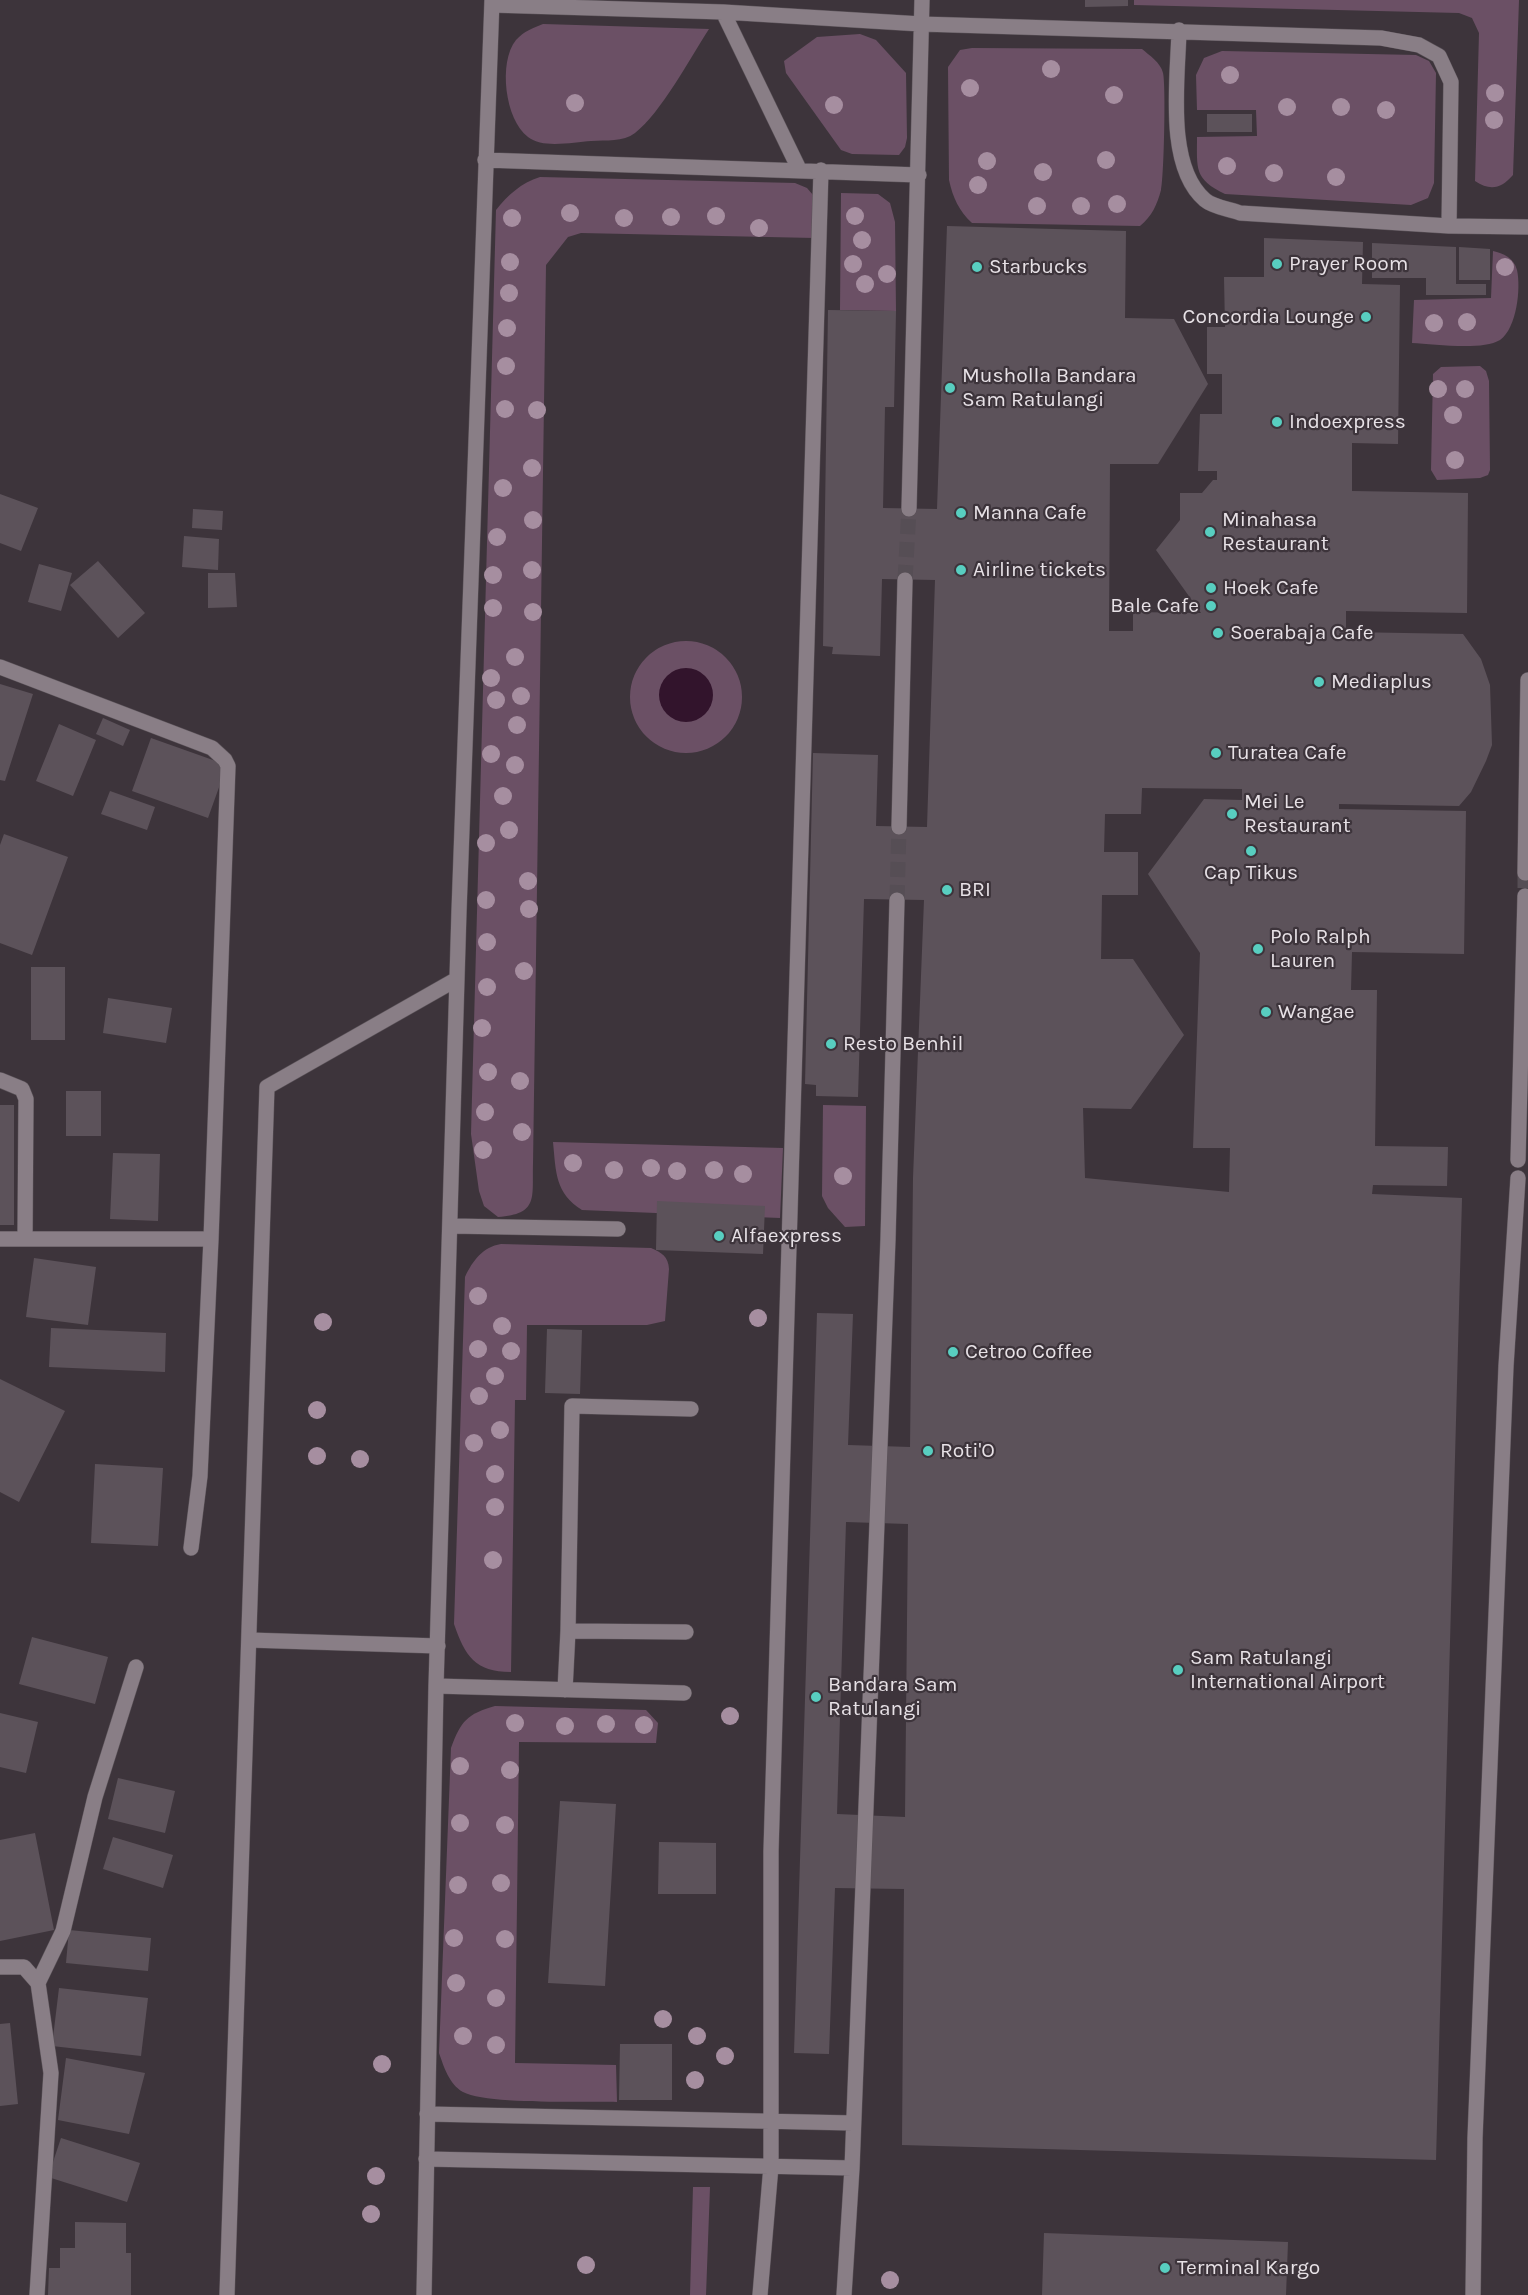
<!DOCTYPE html>
<style>
body{margin:0}
canvas{display:block;background:#3d343b}
</style>
<canvas width="1528" height="2295"></canvas>
<script>
const ctx = document.querySelector('canvas').getContext('2d');
ctx.lineJoin = 'round';
function paint(path, color) { ctx.fillStyle = color; ctx.fill(path, 'evenodd'); }
function strokePath(path, color, width, dash) { ctx.strokeStyle = color; ctx.lineWidth = width; ctx.lineCap = dash ? 'butt' : 'round'; ctx.setLineDash(dash || []); ctx.stroke(path); }
function drawText(font, color, halo, rows, align = 'center') {
  ctx.font = font + ' Karla,sans-serif'; ctx.lineWidth = 4.5; ctx.setLineDash([]); ctx.textBaseline = 'middle'; ctx.strokeStyle = halo; ctx.fillStyle = color; for (const [text, x, y, turn = 0] of rows) {
    ctx.save(); ctx.translate(x, y); ctx.rotate((+turn || 0) * Math.PI / 180); ctx.textAlign = isNaN(turn) ? turn : align; if (halo) ctx.strokeText(text, 0, 0); ctx.fillText(text, 0, 0); ctx.restore();
  }
}
const green = new Path2D(`
 M1134 0H1519L1513 175C1501 189 1490 191 1475 181L1479 33 1472 18 1459 13 1134 5Z
 M543 24 709 29C690 58 661 113 635 133 623 142 606 140 591 141 573 142 543 149 528 137 505 120 498 62 516 40 524 31 533 28 543 24Z
 M860 34 876 40 906 73 907 138 905 147 899 155 852 154 841 150 786 73 784 61 817 37Z
 M972 48 1142 49C1149 55 1161 63 1163 73 1166 86 1164 178 1161 190 1157 205 1152 216 1140 226L972 223C959 211 953 198 949 180L948 67 960 50Z
 M1222 51 1416 55 1429 61 1436 73 1434 183 1428 198 1411 205 1225 194C1194 179 1197 169 1197 137L1257 136 1256 110H1197L1196 75 1204 58Z
 M540 177 795 183 807 188 813 195 815 238 581 233 568 237 546 265 533 1163C532 1198 539 1214 498 1217L484 1206 479 1191 471 1134 496 210C508 195 521 183 540 177Z
 M841 193 878 194 890 203 895 222 896 311 840 310Z
 M1493 251C1503 253 1514 258 1517 270 1521 288 1517 328 1500 340 1482 351 1434 344 1412 343L1414 300 1491 298Z
 M1480 366 1486 371 1489 381 1490 470 1488 475 1480 478 1437 480 1431 470 1433 374 1441 367Z
 M630 697a56 56 0 1 1 112 0a56 56 0 1 1-112 0Z
 M823 1105 866 1106 865 1226 845 1227 828 1208 822 1196Z
 M553 1142 783 1148 780 1218 582 1210C555 1193 556 1172 553 1142Z
 M501 1244 651 1248C662 1253 668 1256 669 1269L665 1321 647 1325H527L526 1400H515L511 1672C475 1672 465 1656 454 1624L465 1277C473 1260 483 1247 501 1244Z
 M495 1706 646 1710 658 1723 656 1743 519 1742 515 2063 616 2065 617 2102C585 2101 487 2105 463 2092 449 2084 444 2067 439 2053L451 1748C461 1721 467 1714 495 1706Z
 M693 2187H710L706 2295H690Z`);
const water = new Path2D(`
 M659 695a27 27 0 1 1 54 0a27 27 0 1 1-54 0Z`);
const building = new Path2D(`
 M1085 0H1128V6L1085 7Z
 M1207 114H1252V132H1207Z
 M947 226 1126 231 1125 318 1174 319 1208 384 1158 464H1110L1109 631H1133V612L1201 613 1156 550 1180 520V493H1202L1213 480H1217V471H1198L1200 414H1222V374H1207V327H1225L1224 277H1264V238L1363 242 1362 284 1400 285 1398 444 1352 443V491L1468 493 1467 613 1346 611V632L1463 634 1481 659 1490 685 1492 745 1486 761 1471 792 1459 806 1339 804V809L1466 811 1464 954 1352 952 1351 990H1377L1375 1146 1448 1147 1447 1186 1373 1185 1372 1194 1462 1198 1436 2160 902 2145 904 1889 835 1888 829 2054 794 2053 817 1313 853 1314 848 1445 910 1447 913 1178 924 900 864 899 858 1097 816 1096V1085L805 1084 813 753 878 755 876 826 927 827 935 580 882 579 880 656 832 654 833 647 823 646 828 310 896 311 894 407H885L883 508 937 509ZM1142 788 1242 789V800L1204 799 1148 874 1200 953 1193 1148H1230L1229 1192 1085 1178 1083 1108 1131 1109 1184 1035 1133 959H1101L1102 895H1138V852H1104L1105 814H1141ZM846 1522 908 1524 905 1817 837 1814Z
 M1372 243 1456 247V284H1486V295H1426V278H1372Z
 M1459 247 1490 249V280H1459Z
 M0 494 38 508 21 551 0 543Z
 M193 509 223 511 222 530 192 528Z
 M184 536 219 539 218 570 182 567Z
 M98 561 145 613 118 638 70 585Z
 M39 564 72 573 61 611 28 602Z
 M208 573H235L237 607 208 608Z
 M0 684 33 694 5 781 0 780Z
 M103 718 130 730 123 746 96 734Z
 M59 724 96 740 73 796 36 781Z
 M151 738 227 765 208 818 132 791Z
 M110 791 155 807 147 830 101 814Z
 M4 834 68 857 32 955 0 943V845Z
 M31 967H65V1040H31Z
 M108 998 172 1008 166 1043 103 1033Z
 M66 1091H101V1136H66Z
 M0 1105H14V1225H0Z
 M113 1153 160 1154 158 1221 110 1219Z
 M657 1201 765 1206 763 1254 656 1250Z
 M34 1258 96 1267 88 1325 26 1317Z
 M51 1328 166 1333 165 1372 49 1367Z
 M547 1329 582 1330 580 1394 545 1393Z
 M0 1379 65 1411 19 1502 0 1492Z
 M95 1464 163 1468 158 1546 91 1543Z
 M32 1637 108 1657 95 1704 19 1684Z
 M0 1713 38 1722 26 1773 0 1767Z
 M118 1778 175 1791 165 1833 108 1819Z
 M560 1801 616 1804 605 1986 548 1983Z
 M35 1833 54 1930 0 1941V1840Z
 M113 1837 173 1855 163 1888 103 1869Z
 M659 1842 716 1843V1894H658Z
 M69 1930 151 1938 148 1971 66 1963Z
 M59 1988 148 1998 141 2056 52 2046Z
 M10 2023 18 2104 0 2106V2024Z
 M620 2044H672V2100H619Z
 M66 2058 145 2073 129 2134 58 2120Z
 M61 2138 140 2163 127 2202 48 2177Z
 M75 2222 126 2223V2253H131V2295H48L49 2268H60V2248H75Z
 M1044 2233 1288 2242 1286 2295H1042Z`);
const minorTunnel = new Path2D(`
 M905 580 909 509
 M1525 873V896
 M897 900 899 827`);
const minor = new Path2D(`
 M492 5 723 12 921 24 1381 38 1419 45 1439 56 1451 82 1449 226
 M723 12 799 169
 M1179 30C1178 78 1165 166 1205 200 1213 207 1229 209 1240 213L1449 226 1528 227
 M485 160 919 175
 M909 509 922 0
 M0 667 212 748 225 760 228 766 211 1239 200 1476 191 1548
 M899 827 905 580
 M1525 873 1528 680
 M0 1080 22 1089 26 1099 25 1239
 M1518 1160 1525 896
 M451 1226 618 1229
 M0 1239H211
 M686 1632 568 1631 572 1406 691 1409
 M249 1640 438 1646
 M436 1686 684 1693
 M565 1690 568 1631
 M0 1967H24L38 1983 51 2073 37 2295
 M38 1983 63 1931 95 1797 136 1667
 M427 2114 853 2123
 M426 2159 852 2168
 M227 2295 267 1087 457 979
 M424 2295 436 1686 459 911 492 0
 M760 2295 771 2166V1851L821 170
 M844 2295 852 2168 888 1239 897 900
 M1473 2295 1475 2138 1506 1366 1518 1178`);
const trees = [
 [1051,69],
 [1230,75],
 [970,88],
 [1495,93],
 [1114,95],
 [575,103],
 [834,105],
 [1287,107],
 [1341,107],
 [1386,110],
 [1494,120],
 [1106,160],
 [987,161],
 [1227,166],
 [1043,172],
 [1274,173],
 [1336,177],
 [978,185],
 [1117,204],
 [1037,206],
 [1081,206],
 [570,213],
 [716,216],
 [855,216],
 [671,217],
 [512,218],
 [624,218],
 [759,228],
 [862,240],
 [510,262],
 [853,264],
 [1505,267],
 [887,274],
 [865,284],
 [509,293],
 [1467,322],
 [1434,323],
 [507,328],
 [506,366],
 [1438,389],
 [1465,389],
 [505,409],
 [537,410],
 [1453,415],
 [1455,460],
 [532,468],
 [503,488],
 [533,520],
 [497,537],
 [532,570],
 [493,575],
 [493,608],
 [533,612],
 [515,657],
 [491,678],
 [521,696],
 [496,700],
 [517,725],
 [491,754],
 [515,765],
 [503,796],
 [509,830],
 [486,843],
 [528,881],
 [486,900],
 [529,909],
 [487,942],
 [524,971],
 [487,987],
 [482,1028],
 [488,1072],
 [520,1081],
 [485,1112],
 [522,1132],
 [483,1150],
 [573,1163],
 [651,1168],
 [614,1170],
 [714,1170],
 [677,1171],
 [743,1174],
 [843,1176],
 [478,1296],
 [758,1318],
 [323,1322],
 [502,1326],
 [478,1349],
 [511,1351],
 [495,1376],
 [479,1396],
 [317,1410],
 [500,1430],
 [474,1443],
 [317,1456],
 [360,1459],
 [495,1474],
 [495,1507],
 [493,1560],
 [730,1716],
 [515,1723],
 [606,1724],
 [644,1725],
 [565,1726],
 [460,1766],
 [510,1770],
 [460,1823],
 [505,1825],
 [501,1883],
 [458,1885],
 [454,1938],
 [505,1939],
 [456,1983],
 [496,1998],
 [663,2019],
 [463,2036],
 [697,2036],
 [496,2045],
 [725,2056],
 [382,2064],
 [695,2080],
 [376,2176],
 [371,2214],
 [586,2265],
 [890,2280]
];
const markers = [
 [1277,264,6,"#58cec0"],
 [977,267,6,"#58cec0"],
 [1366,317,6,"#58cec0"],
 [950,388,6,"#58cec0"],
 [1277,422,6,"#58cec0"],
 [961,513,6,"#58cec0"],
 [1210,532,6,"#58cec0"],
 [961,570,6,"#58cec0"],
 [1211,588,6,"#58cec0"],
 [1211,606,6,"#58cec0"],
 [1218,633,6,"#58cec0"],
 [1319,682,6,"#58cec0"],
 [1216,753,6,"#58cec0"],
 [1232,814,6,"#58cec0"],
 [1251,851,6,"#58cec0"],
 [947,890,6,"#58cec0"],
 [1258,949,6,"#58cec0"],
 [1266,1012,6,"#58cec0"],
 [831,1044,6,"#58cec0"],
 [719,1236,6,"#58cec0"],
 [953,1352,6,"#58cec0"],
 [928,1451,6,"#58cec0"],
 [1178,1670,6,"#58cec0"],
 [816,1697,6,"#58cec0"],
 [1165,2268,6,"#58cec0"]
];
const poiNames = [
 ["Prayer Room",1289,264],
 ["Starbucks",989,267],
 ["Concordia Lounge",1354,317,"right"],
 ["Musholla Bandara",962,376],
 ["Sam Ratulangi",962,400],
 ["Indoexpress",1289,422],
 ["Manna Cafe",973,513],
 ["Minahasa",1222,520],
 ["Restaurant",1222,544],
 ["Airline tickets",973,570],
 ["Hoek Cafe",1223,588],
 ["Bale Cafe",1199,606,"right"],
 ["Soerabaja Cafe",1230,633],
 ["Mediaplus",1331,682],
 ["Turatea Cafe",1228,753],
 ["Mei Le",1244,802],
 ["Restaurant",1244,826],
 ["Cap Tikus",1251,873,"center"],
 ["BRI",959,890],
 ["Polo Ralph",1270,937],
 ["Lauren",1270,961],
 ["Wangae",1278,1012],
 ["Resto Benhil",843,1044],
 ["Alfaexpress",731,1236],
 ["Cetroo Coffee",965,1352],
 ["Roti'O",940,1451],
 ["Sam Ratulangi",1190,1658],
 ["International Airport",1190,1682],
 ["Bandara Sam",828,1685],
 ["Ratulangi",828,1709],
 ["Terminal Kargo",1177,2268]
];
paint(green, '#6b5065');
paint(water, '#32142c');
paint(building, '#5c525a');
strokePath(minorTunnel, '#564e55', 15, [15, 8]);
strokePath(minor, '#5b5359', 16);
strokePath(minor, '#897e86', 15);
ctx.fillStyle = '#a68ea0';
for (const [x, y] of trees) { ctx.beginPath(); ctx.arc(x, y, 9, 0, 2 * Math.PI); ctx.fill(); }
for (const [x, y, r, color] of markers) { const dot = new Path2D(); dot.arc(x, y, r, 0, 2 * Math.PI); ctx.fillStyle = color; ctx.fill(dot); strokePath(dot, '#3d343b', 2); }
drawText('21px', '#e7e1e6', '#3d343b', poiNames, 'left');
</script>
